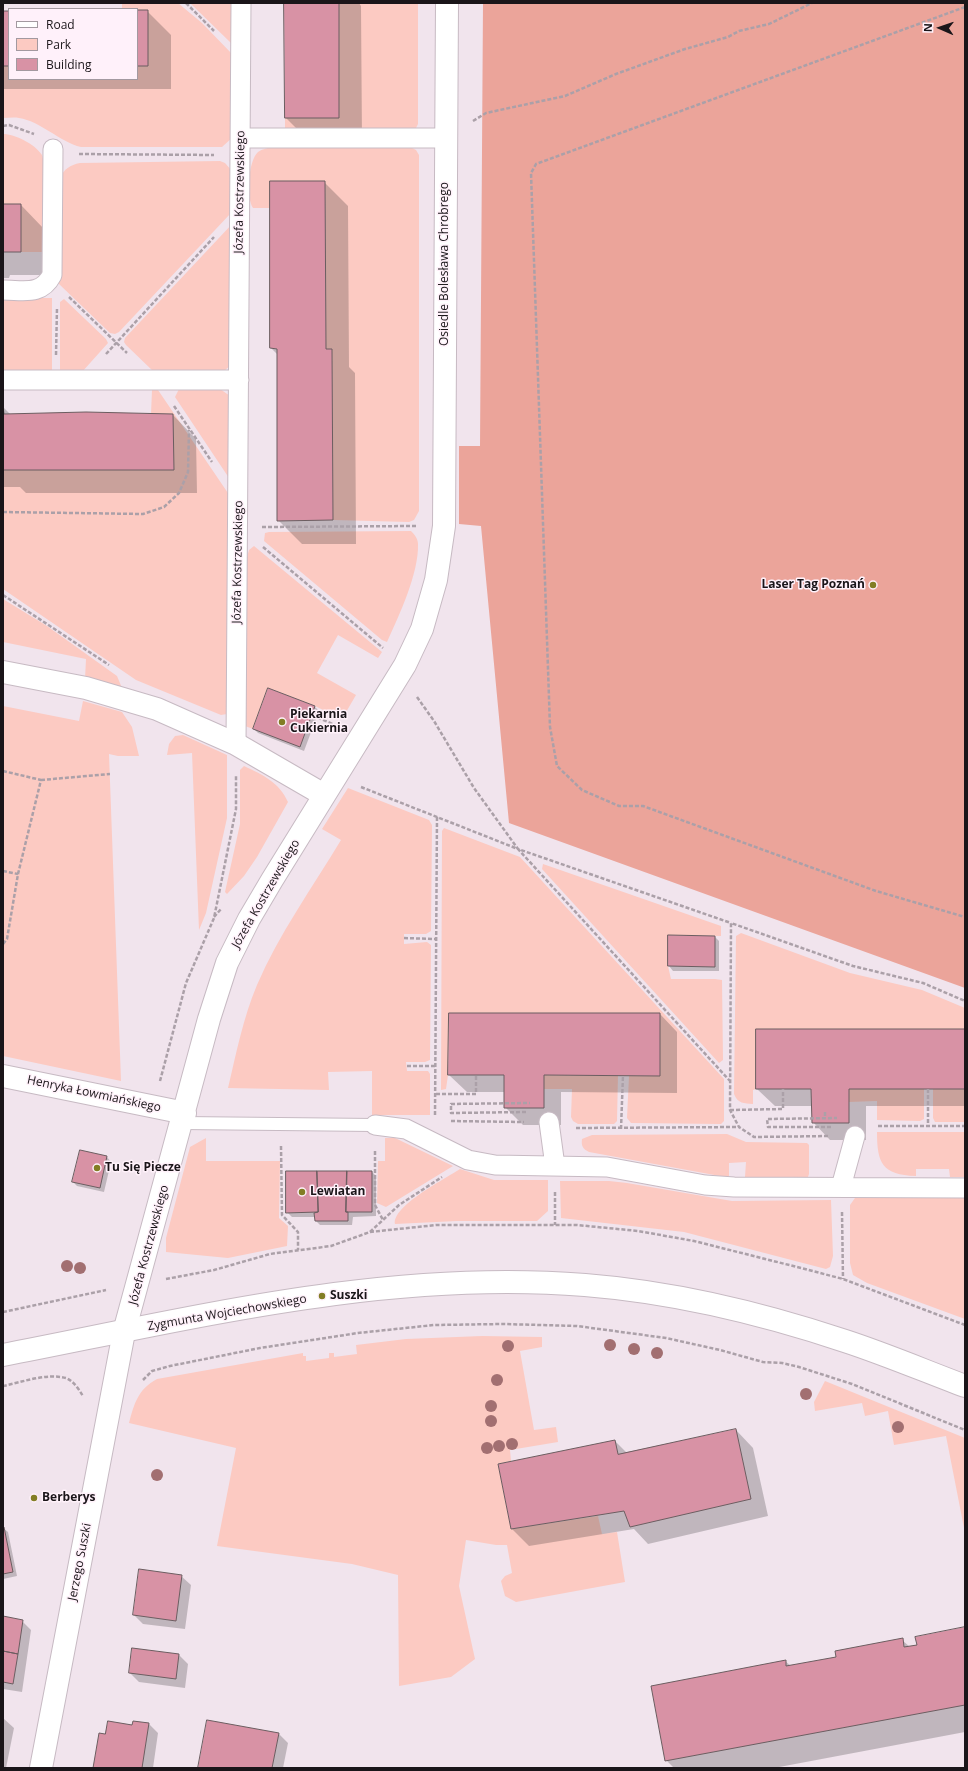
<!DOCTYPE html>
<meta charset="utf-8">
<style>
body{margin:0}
#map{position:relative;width:968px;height:1771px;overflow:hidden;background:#f1e4ed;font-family:"Open Sans",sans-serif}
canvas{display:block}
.frame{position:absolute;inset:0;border:4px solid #1a1519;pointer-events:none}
.legend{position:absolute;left:8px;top:8px;width:130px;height:72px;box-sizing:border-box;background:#fff1fa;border:1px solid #a399a0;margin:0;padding:5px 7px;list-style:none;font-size:12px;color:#1a1519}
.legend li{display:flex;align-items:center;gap:8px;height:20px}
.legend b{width:20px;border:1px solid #a399a0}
.north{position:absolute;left:920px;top:8px;width:40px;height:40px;-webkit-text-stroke:3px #fff1fa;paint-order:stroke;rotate:272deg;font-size:11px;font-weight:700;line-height:16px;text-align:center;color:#1a1519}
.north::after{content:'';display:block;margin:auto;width:14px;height:18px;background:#1a1519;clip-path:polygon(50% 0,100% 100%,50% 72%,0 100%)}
</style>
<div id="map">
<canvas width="968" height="1771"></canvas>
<div class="frame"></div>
<ul class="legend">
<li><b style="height:5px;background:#fff"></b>Road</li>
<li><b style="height:11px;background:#fccac2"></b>Park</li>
<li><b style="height:11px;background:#d892a5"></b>Building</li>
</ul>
<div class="north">N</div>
</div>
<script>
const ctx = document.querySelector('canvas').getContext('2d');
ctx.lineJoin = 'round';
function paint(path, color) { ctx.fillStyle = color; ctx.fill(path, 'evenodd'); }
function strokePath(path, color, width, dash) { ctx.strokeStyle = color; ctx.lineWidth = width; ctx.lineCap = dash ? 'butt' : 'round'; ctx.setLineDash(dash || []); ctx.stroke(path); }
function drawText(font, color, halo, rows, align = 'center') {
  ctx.font = font + ' "Open Sans",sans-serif'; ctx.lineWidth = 3; ctx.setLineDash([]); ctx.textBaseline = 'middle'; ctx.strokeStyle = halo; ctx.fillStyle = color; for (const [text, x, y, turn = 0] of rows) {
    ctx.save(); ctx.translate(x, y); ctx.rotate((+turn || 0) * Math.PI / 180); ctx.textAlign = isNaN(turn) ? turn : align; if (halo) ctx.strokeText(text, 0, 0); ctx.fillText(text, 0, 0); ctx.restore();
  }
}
const green = new Path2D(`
 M122 3H178L202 23 234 56 233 137 222 147H81C60 142 40 121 19 118 14 117 8 118 3 118V66H9V79H137V66H148L137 9H122Z
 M190 3H231L234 7V41L231 43Z
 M339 3H418V124L416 128 410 131 285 132V118H339Z
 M3 134C15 134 35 144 42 155 43 158 44 163 45 167V252H21V204H3Z
 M273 147 412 148 416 150 419 155V511L414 520 409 522 333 520 332 349H326L325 181H270V208H253C246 198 248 161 258 152 262 149 268 148 273 147Z
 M220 161 225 163 232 171 231 213 119 332 115 334 110 333 59 284 60 178C64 169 70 165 80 163Z
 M233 223 232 364 223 372H154L126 345 124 342 125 338Z
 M3 298H52V372H3Z
 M64 299 106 339 108 343 82 372 60 371V302Z
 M179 389H220L233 398 235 487 175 397Z
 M152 390H158L232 499 227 714 221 715 136 680 3 589V470H173V414H151Z
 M411 531C415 535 418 539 418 544 419 573 399 616 387 642L382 640 264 541 265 533 269 532Z
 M254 546 382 652 378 658 338 635 317 673 356 695 342 719 315 706 268 688 253 729 245 726 247 557 249 550Z
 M3 599 47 626 117 676 122 688 85 679 86 659 3 642Z
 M83 701 122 712 132 727 139 756H118L109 754 121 1081 3 1056V706L79 721Z
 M183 735 227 755V818L206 913 199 930 192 753 167 755 169 744 175 736Z
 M244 766C263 775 279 782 288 802L257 857 244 876 227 894 225 892 240 824V770Z
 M348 788 429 820 432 825 431 931 426 934H404V944L427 942 431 945 430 1060 425 1062H406L407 1071H428L430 1074V1115H372V1071L328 1072 329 1090 228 1088C236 1054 243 1018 257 985 279 934 312 888 341 840L322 829Z
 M444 828 520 857 724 1079V1121L721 1124 631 1123 627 1118 629 1076H660V1013H449L448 1075 446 1089 441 1090 442 831Z
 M543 864 721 926V936L668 935V966L671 979H715L722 980 723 1060 719 1063 542 869Z
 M741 933 850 973 922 990 965 1008V1029H756V1089L753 1090V1104C744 1103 738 1104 734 1094L736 936Z
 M544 1075 618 1076 617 1121 614 1124H578L573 1121 571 1117 572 1089H544Z
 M849 1089H924V1119L920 1121 877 1120V1101L849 1102Z
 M933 1089H965V1122H935L933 1118Z
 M877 1132H965V1177H950L949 1169H916V1176C882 1175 877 1163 877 1132Z
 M727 1134 746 1142 807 1143 809 1145V1174L808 1177H745L746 1162 729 1163V1176H720L589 1152C583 1149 581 1146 582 1139L592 1135Z
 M206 1138V1161H280L279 1218 288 1226 287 1246 228 1258 166 1252V1238L190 1147Z
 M385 1138H395L453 1166 386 1207 377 1203 378 1161H385Z
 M460 1169 494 1180H548V1211L537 1221H457L395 1224C392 1206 445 1179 460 1169Z
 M560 1181H609L627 1183 732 1201 831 1200 833 1256 830 1267 826 1269 684 1232 561 1218Z
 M855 1198H965V1319L867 1283 853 1275 850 1263V1205Z
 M482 1336 542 1337V1347L520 1351 534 1430 556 1427 558 1442 510 1450 511 1461 498 1464 511 1529 598 1516 602 1534 617 1532 625 1582 516 1602 505 1596 501 1581 505 1576 512 1573 507 1545H496L466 1540 459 1586 475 1659 451 1677 399 1686 398 1575 352 1564 217 1546 236 1448 129 1423C134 1404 138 1389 157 1379L303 1353V1356H306V1361L329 1358V1353H334V1357L357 1354 356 1345 406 1339Z
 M825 1381 965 1438V1533L946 1436 894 1445 888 1411 865 1416 862 1403 815 1411 814 1402Z`);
const forest = new Path2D(`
 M483 3H965V988L509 823 481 526 459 524V446H480Z`);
const shadow = new Path2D(`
 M285 3H359L361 6 362 141H309L286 118Z
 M3 11H9V79H137V11H147L171 35V89H3Z
 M324 182 348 206 349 367 355 373 356 544H302L278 520V355L271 348Z
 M3 204 5 205H21L44 229V275H10L9 278H3Z
 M3 407 11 415H173L196 439 197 493H26L20 487H3Z
 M315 707 319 711 304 751 258 733 254 729Z
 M669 936 715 937 719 941V971H673L669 966Z
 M660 1014 677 1032V1093L561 1092V1125H523L505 1107V1092H467L449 1075Z
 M965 1030V1106H866V1140H830L813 1122 812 1106H775L757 1089Z
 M80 1151 107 1157 111 1162 104 1192 77 1186 73 1182Z
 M372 1172 376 1176V1216L353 1217 352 1225H320L316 1221V1217H292L287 1212Z
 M736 1430 753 1448 768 1516 648 1544 634 1529 529 1546 512 1529 499 1465 615 1441 627 1453Z
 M3 1528 8 1532 17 1576 3 1579Z
 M181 1576 191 1585 185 1629 143 1624 134 1615Z
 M3 1617 22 1621 31 1630 22 1692 3 1689Z
 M965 1628V1732L774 1768H674L666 1760 785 1661 791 1666 837 1658 902 1640 910 1647Z
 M179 1655 188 1664 185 1688 139 1682 130 1673Z
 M3 1718 14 1728 6 1768H3Z
 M134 1722 149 1724 158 1733 153 1768H94L106 1735 133 1726Z
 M278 1733 288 1743 283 1768H199Z`);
const building = new Path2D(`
 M284 3H339V118H285Z
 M137 10H148V66H137Z
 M4 11H9V66H3Z
 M270 181H325L326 349H332L333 520 277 521V349L270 348Z
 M3 204H21V252H3Z
 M3 406 4 414 86 412 173 414 174 470H3Z
 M268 688 315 706 300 747 253 729Z
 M668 935 715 936V967L668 966Z
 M449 1013H660V1076L544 1075V1108H504V1075H448Z
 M756 1029H965V1089H849V1123H812L811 1089H756Z
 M80 1150 107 1156 100 1188 72 1182Z
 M286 1171H317L318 1212 286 1213Z
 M317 1171H347L346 1212H348V1221H315L314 1213 318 1212Z
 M347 1171H372V1212H346Z
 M736 1429 751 1499 630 1527 624 1511 511 1529 498 1464 615 1440 618 1454Z
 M3 1527H4L13 1572 3 1574Z
 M139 1569 182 1575 176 1621 133 1615Z
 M3 1616 23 1620 18 1654 3 1651Z
 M965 1627V1705L665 1761 651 1686 786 1660V1666L836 1657 835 1651 903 1638 904 1647 917 1645 915 1637Z
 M132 1648 179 1654 176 1679 129 1673Z
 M3 1651 18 1654 13 1684 3 1682Z
 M207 1720 279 1733 272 1768H198Z
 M108 1721 132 1725 133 1721 149 1723 142 1768H93L99 1733 105 1734Z`);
const path = new Path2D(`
 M186 3 214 31
 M965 7 536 164 531 173 550 727 557 766 582 790 619 806H643L876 891 965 917
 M473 121 486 113 565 96 616 74 685 49 728 37 739 31 769 24 812 3
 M3 126 9 125 34 134
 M79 154 214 155
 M69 297 127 353
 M106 354 214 237
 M56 355 57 308
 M174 406 212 462
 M3 512 143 514 164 507 179 493 188 472 189 430
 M262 527 417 526
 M263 547 383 648
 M3 595 109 665
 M417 697 434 721 474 788 518 849 731 923
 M312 715 335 725
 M3 771 41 780 18 874 7 939 3 944
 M41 780 110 774
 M361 787 518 849 730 1081
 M3 871 18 874
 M214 917 221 909
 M404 938 435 939
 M407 1066H436
 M160 1081 186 983 214 918 236 809V775
 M928 1089V1126
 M436 1094H476V1075
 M730 1110 783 1109V1089
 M526 1112 451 1113V1104L530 1103
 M825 1112V1118
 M435 1115 437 816
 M451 1121 524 1122
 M878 1126H965
 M831 1127H768L767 1119 837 1118
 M576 1128 739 1127
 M621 1129 623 1075
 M828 1136 754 1137 739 1127 730 1110 731 923 853 966 923 983 965 1001
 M281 1146 282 1215 298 1232V1250
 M375 1151V1205L383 1220
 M555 1192V1225
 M842 1212 843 1279
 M370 1232 399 1205 442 1177
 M166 1279 214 1270 270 1254 331 1246 370 1232 436 1225H577L638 1231 694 1241 801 1268 843 1279 965 1325
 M3 1312 106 1290
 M143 1380 152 1371 170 1366 260 1348 358 1333 434 1325 503 1324 577 1326 666 1338 720 1350 763 1362 782 1363 799 1367 852 1384 965 1430
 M3 1386C22 1382 47 1373 66 1378 74 1381 79 1390 83 1396`);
const service = new Path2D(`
 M182 1123 375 1125`);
const pedestrian = new Path2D(`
 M241 138H446
 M3 290C24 290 41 296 52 275L53 149
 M3 380H239
 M236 744 241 3
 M549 1122 555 1166
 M375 1125 406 1129 468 1160 495 1165 607 1167 705 1185 734 1187 965 1188
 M841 1187 855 1136`);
const minor = new Path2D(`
 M3 672 86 688 157 709 236 744 324 795
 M3 1076 185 1113
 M41 1768 124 1332 209 1019 227 963 249 919 272 880 405 665 422 629 436 580 444 526 447 3`);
const tertiary = new Path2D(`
 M3 1355C194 1318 388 1269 585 1285 673 1292 761 1313 845 1341 885 1354 925 1371 965 1386`);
const trees = [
 [67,1266],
 [80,1268],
 [610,1345],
 [508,1346],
 [634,1349],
 [657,1353],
 [497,1380],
 [806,1394],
 [491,1406],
 [491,1421],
 [898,1427],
 [512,1444],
 [499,1446],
 [487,1448],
 [157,1475]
];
const markers = [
 [873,585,4,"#827d24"],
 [282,722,4,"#827d24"],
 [97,1168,4,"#827d24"],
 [302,1192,4,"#827d24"],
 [322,1296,4,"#827d24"],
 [34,1498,4,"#827d24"]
];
const streetNames = [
 ["Józefa Kostrzewskiego",240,192,-89],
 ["Osiedle Bolesława Chrobrego",445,264,-90],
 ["Józefa Kostrzewskiego",238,562,-89],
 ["Józefa Kostrzewskiego",266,894,-60],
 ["Henryka Łowmiańskiego",94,1094,12],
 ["Józefa Kostrzewskiego",149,1245,-75],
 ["Zygmunta Wojciechowskiego",227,1313,-10],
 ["Jerzego Suszki",80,1562,-79]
];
const poiNames = [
 ["Laser Tag Poznań",865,585,"right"],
 ["Piekarnia",290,715],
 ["Cukiernia",290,729],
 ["Tu Się Piecze",105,1168],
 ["Lewiatan",310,1192],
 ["Suszki",330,1296],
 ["Berberys",42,1498]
];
paint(green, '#fccac2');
paint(forest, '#eba49a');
paint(shadow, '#0003');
paint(building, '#d892a5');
strokePath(building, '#6b5d60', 1);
strokePath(service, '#c7bac3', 14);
strokePath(pedestrian, '#c7bac3', 21);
strokePath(minor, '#c7bac3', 24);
strokePath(tertiary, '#c7bac3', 24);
strokePath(path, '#aba0a8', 2.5, [4, 2]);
strokePath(service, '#fff', 12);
strokePath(pedestrian, '#fff', 19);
strokePath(minor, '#fff', 22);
strokePath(tertiary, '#fff', 22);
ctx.fillStyle = '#a26f71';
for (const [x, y] of trees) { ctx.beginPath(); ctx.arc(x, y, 6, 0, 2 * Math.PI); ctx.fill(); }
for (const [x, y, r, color] of markers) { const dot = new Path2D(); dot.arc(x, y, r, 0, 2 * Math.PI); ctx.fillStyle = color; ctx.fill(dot); strokePath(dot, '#fff1fa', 1.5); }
drawText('12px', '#1a1519', '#fff1fa', streetNames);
drawText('bold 12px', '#1a1519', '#fff1fa', poiNames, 'left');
</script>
